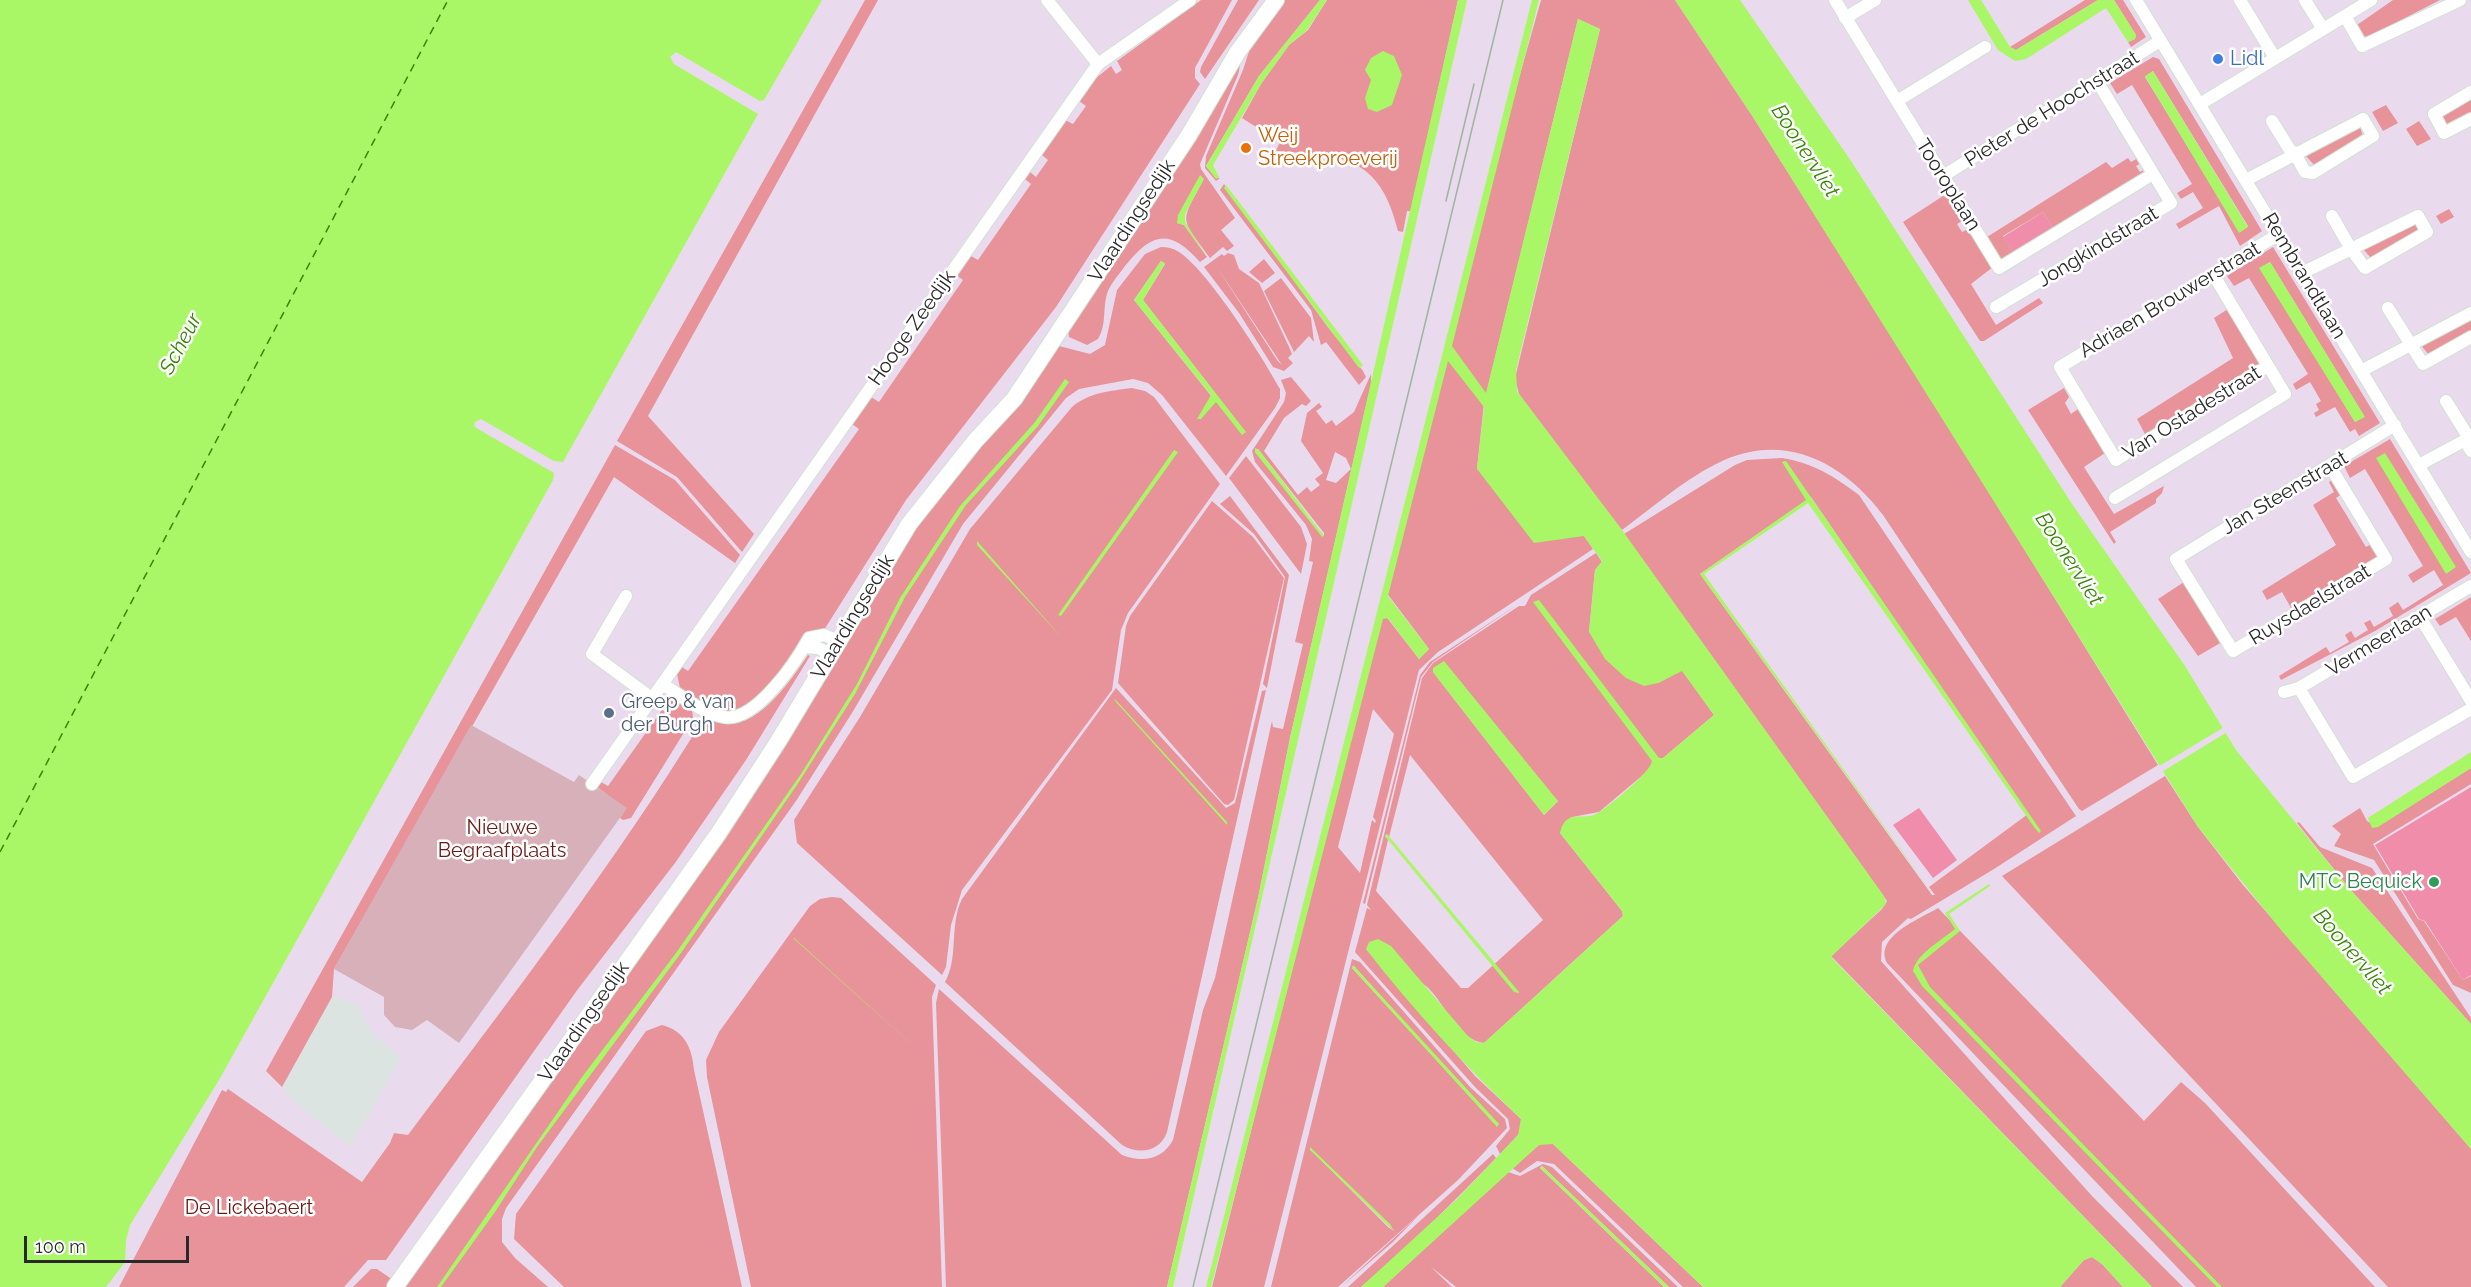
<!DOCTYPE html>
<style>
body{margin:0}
#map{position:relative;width:2471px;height:1287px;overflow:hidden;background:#eadaed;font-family:Raleway,sans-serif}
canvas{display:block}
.scale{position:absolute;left:24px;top:1236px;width:165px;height:27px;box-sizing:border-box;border:3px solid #292929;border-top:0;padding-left:8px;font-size:18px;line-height:21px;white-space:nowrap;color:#292929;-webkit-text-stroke:4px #fff;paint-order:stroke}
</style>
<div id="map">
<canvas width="2471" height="1287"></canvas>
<div class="scale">100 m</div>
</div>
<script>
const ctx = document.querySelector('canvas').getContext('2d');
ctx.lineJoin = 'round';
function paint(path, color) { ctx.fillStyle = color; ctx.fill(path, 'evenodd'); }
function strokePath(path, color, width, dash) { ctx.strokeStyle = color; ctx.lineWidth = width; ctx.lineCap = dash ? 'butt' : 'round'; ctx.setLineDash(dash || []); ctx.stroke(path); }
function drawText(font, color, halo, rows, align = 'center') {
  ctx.font = font + ' Raleway,sans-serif'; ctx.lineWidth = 5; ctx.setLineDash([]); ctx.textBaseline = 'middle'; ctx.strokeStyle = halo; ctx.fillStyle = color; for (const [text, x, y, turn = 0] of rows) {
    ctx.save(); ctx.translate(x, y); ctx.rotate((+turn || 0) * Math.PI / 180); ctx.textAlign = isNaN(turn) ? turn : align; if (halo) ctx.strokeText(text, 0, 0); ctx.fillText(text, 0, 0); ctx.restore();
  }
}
const industrial = new Path2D(`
 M332 997 357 1004 373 1034 401 1058 350 1147 291 1099 282 1087Z`);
const green = new Path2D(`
 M865 0H878L648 416 754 534 742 552 677 477 617 441Z
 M1201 0H1232L1195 68V78L1200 84 1056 307 906 500 824 630 806 632C790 655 757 715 725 711 709 709 694 696 680 688L677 674 682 667 688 671 859 429 852 424 871 397 879 402 963 280 956 275 971 256 978 260 1031 184 1025 179 1030 172 1036 177 1048 160 1042 155 1065 120 1073 124 1086 106 1079 101 1096 78 1111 66 1116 74 1122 70 1117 61Z
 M1238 0H1259L1205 79 1200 72 1201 67Z
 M1283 0H1320L1259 76 1206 166 1216 178H1220L1216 181 1205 168 1206 156 1243 70 1252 42Z
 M1327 0H1458L1411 211H1407L1403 232 1398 231C1380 157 1344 155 1276 151L1280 142 1242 118 1261 84 1289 45 1308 30Z
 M1541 0H1675L1753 117 1956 439 2158 765 2082 811 2079 809 1883 515C1842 461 1782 430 1716 464 1682 481 1652 508 1622 530L1520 398 1515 378 1600 29 1578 19 1484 403 1477 469 1584 536 1593 549 1438 652 1419 670 1264 1287H1212L1381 610 1419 659 1429 649 1386 592 1493 170ZM1373 709 1394 734 1373 817 1376 821 1375 823 1372 820 1360 873 1338 847Z
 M2085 0H2098L2016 50 2010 47Z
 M2114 0H2123L2146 37 2131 47 2128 42 2135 39 2136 35Z
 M2393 0H2440L2368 37 2363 36 2357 25Z
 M2153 57 2159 59 2262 231 2240 246 2219 206 2179 229 2176 224 2203 208 2193 192 2181 199 2177 193 2192 184 2132 85 2117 94 2110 83ZM2153 71 2248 226 2240 232 2145 77Z
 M1241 61 1238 75 1200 164 1201 169 1235 218 1221 230 1234 246 1227 251 1223 247 1210 258C1180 216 1179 225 1204 179L1177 223 1184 225 1207 257 1200 262C1170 228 1152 232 1125 266 1118 276 1108 286 1106 298 1103 312 1106 326 1098 339L1087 345 1069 337 1068 329Z
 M2471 98V112L2447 125 2443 116Z
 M2386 105 2398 123 2383 131 2372 112Z
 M2419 121 2431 139 2417 146 2406 129Z
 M2360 127 2363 136 2315 166 2304 154Z
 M2128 158 2131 162 2138 158 2141 163 2136 166 2140 172 2144 170 2142 175 2053 228 2043 212 2003 236 2013 253 2001 260 1987 237 2106 162 2112 168Z
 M1224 184 1327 326 1363 371 1366 377 1359 385 1326 342 1321 345 1311 310 1220 190Z
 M1943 196 1950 199 1962 221 1957 224 1962 232 1968 229 1993 267 1971 284 1996 325 2039 298 2043 303 1984 341H1980L1903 222Z
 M2449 209 2454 217 2441 224 2436 216Z
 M2416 223 2419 231 2373 260 2362 248Z
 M1161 247C1167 247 1173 248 1179 252 1208 271 1262 356 1280 389V398L1275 408 1226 476 1162 395 1148 383 1133 379 1079 389 1066 398 963 524 852 713 796 801 506 1208 502 1219V1242L515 1258 548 1287H402L921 521 1059 346 1090 354 1105 345 1117 290 1145 254ZM1161 261 1165 264 1143 300 1216 394 1212 397 1134 300Z
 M2273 247 2380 423 2359 436 2355 429 2350 432 2335 407 2316 417 2314 413 2319 410 2316 404 2321 401 2310 382 2296 390 2293 384 2308 374 2249 278 2234 286 2227 276ZM2270 262 2364 416 2355 422 2260 268Z
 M1228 253 1234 255 1239 269 1259 283 1290 349 1292 354 1288 358 1293 363 1284 371 1273 367 1239 313 1204 267 1222 254 1224 256ZM1215 264 1282 365 1277 360Z
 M1264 259 1275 273 1262 283 1249 272Z
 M1281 278 1311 318 1314 342 1309 336 1294 352 1264 291Z
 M2228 309 2264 365 2146 436 2137 419 2233 358 2214 318Z
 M2471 318V331L2429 355 2420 344Z
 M1371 374V384L1290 738 1258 898 1167 1287H946L936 1003 939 989 1122 1155C1142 1163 1162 1160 1173 1140L1203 1010 1215 978 1272 721 1273 727 1283 729 1303 644 1295 642 1313 562 1309 561 1312 539 1306 525 1255 462 1252 451 1284 402 1286 393 1281 380 1291 377 1311 401 1306 406 1302 404 1284 418 1264 451 1298 495 1307 487 1311 492 1320 485 1315 479 1323 473 1301 441 1307 413 1319 403 1322 407 1316 411 1326 424 1332 420 1336 426 1354 412ZM1258 449 1324 533V536L1255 452ZM1335 452 1346 458 1351 469 1336 483 1326 480Z
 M1132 388 1145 391 1154 397 1220 484 1128 613 1121 630 1112 690 962 890 951 925 946 967 942 975 797 843 794 820 860 717 970 529 1072 407C1090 392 1110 391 1132 388Z
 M2064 388 2069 397 2065 403 2071 414 2078 409 2105 453 2084 467 2114 514 2164 486 2162 493 2156 499V503L2110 532 2116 542 2114 544 2028 410Z
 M2390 439 2471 573 2375 631 2281 680 2279 676 2326 647 2330 653 2349 642 2345 635 2351 631 2355 638 2368 630 2364 623 2370 620 2374 627 2393 616 2389 608 2398 602 2403 610 2443 585 2434 570 2413 583 2408 575 2423 566 2365 469 2350 478 2344 466Z
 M615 445 675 480 740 555 735 563 614 477 334 969 332 997 282 1087 266 1071Z
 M1246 456 1301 527 1307 544 1301 574 1229 478Z
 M1782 458C1813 463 1834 476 1859 495L2076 816 1994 869 1911 919 1908 918 1882 942 1881 961 2092 1196 2183 1287H2152L1831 956 1882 909 1887 901 1624 534 1735 465 1747 460ZM1811 497 2028 814 1929 887 1935 895H1932L1700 574Z
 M2334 479 2342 494 2336 498 2366 547 2373 543 2381 558 2291 608 2282 592 2267 600 2262 591 2336 545 2313 505 2334 492 2329 482Z
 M1230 496 1289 575 1267 688 1263 684 1285 577 1254 534 1220 504Z
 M1212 501 1253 537 1284 578 1234 800 1228 805 1224 804 1118 683 1126 626 1130 616Z
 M1596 553 1602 562 1595 570 1589 632 1658 683 1682 670 1714 715 1599 812 1572 817 1565 822 1560 833 1622 911 1623 916 1484 1043C1457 1040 1444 1001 1426 986 1408 971 1386 961 1366 949L1475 1076 1521 1119 1520 1133 1500 1154 1496 1146 1510 1129 1508 1119 1475 1087 1355 952 1367 908 1371 910 1367 905 1422 678 1433 663 1519 606H1525L1531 595ZM1433 672 1558 801 1544 815ZM1410 755 1543 920 1468 988H1461L1376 891 1388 840 1385 836 1387 834 1389 837Z
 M2184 582 2222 642 2198 656 2158 599Z
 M2471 597V641L2456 617 2440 626 2435 619Z
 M1520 603 1433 662 1421 677 1365 904 1363 903 1420 675 1430 662Z
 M808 655 810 656 746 760 675 863 578 989 386 1260H368L344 1287H119L222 1090 226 1092 228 1089 362 1182 390 1143 394 1133 408 1135C511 998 616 862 705 716 712 719 720 724 727 724 761 725 791 680 808 655Z
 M1116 688 1226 808 1235 803 1262 691 1266 690 1167 1132C1160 1152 1139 1155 1122 1145L945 982C959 958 949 925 962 899Z
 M664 697 673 698 692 708 693 718 631 818 623 820 620 818 626 809 597 787 601 782 608 786 662 710 666 712 669 707 659 700Z
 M2471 768V784L2373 844 2418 919 2424 921 2463 980 2471 976V993L2453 985 2374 860 2334 846 2341 834 2332 826 2360 808 2367 821 2377 827Z
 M2165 776 2198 827 2243 885 2471 1149V1287H2388L2002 876Z
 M2299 822 2320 847 2372 868 2471 1018V1024L2349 888 2297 823Z
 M832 897 841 898 936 985 932 997 942 1287H751L707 1077 706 1060 719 1032 810 906 820 899Z
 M1938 908 2144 1121 2181 1082 2205 1103 2375 1287H2196L1887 963C1874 936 1920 919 1938 908Z
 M1352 959 1360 962 1470 1087 1505 1119 1507 1128 1458 1180 1338 1287H1271ZM1354 966 1495 1124 1352 968ZM1309 1148 1394 1231 1388 1227Z
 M662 1025C685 1031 692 1048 694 1070L742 1287H564L514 1239 516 1214 646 1031Z
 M1548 1142 1553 1144 1703 1287H1683L1554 1164 1537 1161 1520 1173 1512 1168 1539 1145Z
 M1493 1154 1496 1158C1453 1203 1408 1247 1361 1287H1348Z
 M1543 1164 1552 1167 1678 1287H1669L1542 1166 1540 1168 1664 1287H1456L1430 1266 1452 1287H1383L1508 1172 1520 1176Z
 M1418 1216 1393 1242 1341 1287Z
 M2092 1257 2102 1264 2123 1287H2060L2084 1260Z
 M371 1269H377L393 1280 387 1287H353Z`);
const cemetery = new Path2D(`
 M471 725 574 782 579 775 627 808 459 1043 427 1020 412 1030 395 1027 384 1015V997L334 969Z`);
const pitch = new Path2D(`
 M2043 212 2053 228 2013 253 2003 237Z
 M2471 787V975L2463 980 2425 921 2419 919 2375 845Z
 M1919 808 1957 860 1933 878 1893 825Z`);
const water = new Path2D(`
 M0 0H822L764 100 760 101 676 52 670 57 674 64 758 114 563 462 554 461 481 419 475 422 474 426 478 429 554 473 553 480 219 1080 130 1225 126 1240 125 1262 106 1287H0Z
 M1320 0H1327L1307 30 1289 45 1261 84 1213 165 1219 177 1216 179 1206 166 1259 76Z
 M1458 0H1467L1173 1287H1167L1258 898 1290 738Z
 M1532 0H1539L1452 346 1486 393 1578 19 1600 29 1516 370 1517 391 1622 530 1884 896 1886 904 1831 957 2152 1287H2123L2102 1264 2092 1257 2084 1260 2060 1287H1703L1553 1144 1539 1145 1383 1287H1361L1457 1199 1518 1135 1521 1119C1465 1066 1413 1010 1366 949L1369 942 1378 939 1391 946 1467 1035 1476 1042 1484 1043 1623 916 1622 911 1560 833C1566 807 1583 822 1598 813 1609 806 1650 773 1652 761L1533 602 1539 600 1659 758H1663L1714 715 1682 671 1658 683 1644 686 1626 678 1605 659 1589 632 1595 570 1602 561 1584 536 1534 543 1477 469 1484 407 1448 361 1388 596 1429 649 1419 659 1388 618 1383 619 1211 1287H1206Z
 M1675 0H1740L1851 161 2072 504 2185 666 2236 750 2349 888 2471 1024V1149L2281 930 2198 827 1753 117Z
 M1968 0H1981L2010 47 2016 50 2098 0H2114L2136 35 2135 39 2128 42 2106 8 2026 59 2015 61 1998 50Z
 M1383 51 1394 56 1402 75 1392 105 1377 112 1368 109 1365 98 1371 80 1365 70 1371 58Z
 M2153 71 2248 227 2239 233 2145 76Z
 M1200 175 1204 179 1185 214V222L1207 257 1184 225 1177 223 1178 215Z
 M1226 185 1363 365 1359 368 1224 188Z
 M1161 261 1165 263 1143 300 1246 432 1242 435 1216 402 1201 419H1197L1211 395 1134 300Z
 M2270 262 2365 417 2355 422 2259 268Z
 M1065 379 1069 382 1038 426 966 505 905 597 855 694 797 785 681 953 537 1147 495 1212 441 1287H437L582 1077 676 953 801 774 857 684 900 598 960 506 1035 422Z
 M1255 448 1259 450 1324 536 1322 537 1255 452Z
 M1174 450 1178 452 1061 616 1058 615Z
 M2385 453 2456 567 2446 574 2376 458Z
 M1786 461 2041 831 2039 833 2034 827 1808 503 1704 574 1934 896 1700 574 1806 500 1782 462Z
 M977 541 1063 639 977 545Z
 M1444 661 1558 801 1544 815 1433 672V668Z
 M1114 698 1227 822V825L1116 702Z
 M2471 752V768L2378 827 2372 828 2368 818Z
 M1387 834 1519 992V993L1514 992 1385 836Z
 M1989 884 1990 886 1949 914 1960 931 1918 965 1930 987 2222 1287H2217L1922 986 1913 971C1916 954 1942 940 1955 929L1945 913Z
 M793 938H794L927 1058Z
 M1353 965 1499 1124 1497 1127 1352 968Z
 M1310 1147 1390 1224 1394 1231 1310 1150Z
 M1542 1166 1669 1287H1664L1540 1168Z`);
const pier = new Path2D(`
 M2226 726 2229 731 2160 773 2156 768Z`);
const ferry = new Path2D(`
 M0 852 448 0`);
const street = new Path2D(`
 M1047 0 1098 64
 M1835 0 1999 268 2153 174
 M2136 0 2471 552
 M2240 0 2275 58
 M2305 0 2323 29
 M2345 16 2362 46 2460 0
 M1845 18 1875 0
 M2471 92 2434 114 2444 133 2471 119
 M1897 101 1985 47
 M2200 104 2371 0
 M2272 121 2293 155
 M1943 176 2160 41
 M2246 180 2363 119 2373 136 2313 173 2305 172 2294 152
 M2418 216 2427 232 2365 268 2351 249Z
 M2302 273 2351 249 2332 216
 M1996 307 2171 203 2097 81
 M2388 308 2423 364 2471 337
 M2268 366 2116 460 2060 367 2279 234
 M2361 371 2471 313
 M2446 401 2469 438
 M2465 440 2471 451
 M2419 465 2471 437
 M2330 466 2386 559 2233 651 2176 559 2395 425
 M2115 498 2285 394 2213 274
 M626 596 592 654 653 699
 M2420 617 2471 701
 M804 647 818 648 831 654
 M662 684C681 695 703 714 724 717 755 723 796 662 809 638L824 635 839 641
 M2299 688 2353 777 2471 709
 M2284 692 2299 688 2471 586
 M592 784 1098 64 1190 0`);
const secondary = new Path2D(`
 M395 1287 718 834 779 740 909 524 975 441 1014 399 1189 135 1237 53 1276 0`);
const tram = new Path2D(`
 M1446 201 1474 84
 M1193 1287 1503 0`);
const markers = [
 [2218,59,6,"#3f7fe0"],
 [1246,148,6,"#e8710a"],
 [609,713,6,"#5c6f8a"],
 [2434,882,6,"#2e9e5b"]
];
const shopNames = [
 ["Lidl",2230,59]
];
const streetNames = [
 ["Pieter de Hoochstraat",2052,109,-32],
 ["Tooroplaan",1948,185,58],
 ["Vlaardingsedijk",1132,221,-57],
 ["Jongkindstraat",2098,247,-31],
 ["Rembrandtlaan",2304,276,59],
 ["Adriaen Brouwerstraat",2170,300,-31],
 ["Hooge Zeedijk",912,328,-55],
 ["Van Ostadestraat",2192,413,-32],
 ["Jan Steenstraat",2285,493,-31],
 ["Ruysdaelstraat",2310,605,-31],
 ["Vlaardingsedijk",853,617,-59],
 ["Vermeerlaan",2379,641,-31],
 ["Vlaardingsedijk",584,1022,-55]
];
const foodNames = [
 ["Weij",1258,136],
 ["Streekproeverij",1258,159]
];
const serviceNames = [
 ["Greep & van",621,702],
 ["der Burgh",621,725]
];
const parkNames = [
 ["Nieuwe",502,828],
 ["Begraafplaats",502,851],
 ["De Lickebaert",249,1208]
];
const leisureNames = [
 ["MTC Bequick",2422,882]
];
const waterNames = [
 ["Boonervliet",1805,151,57],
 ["Scheur",181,344,-62],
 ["Boonervliet",2069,559,57],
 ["Boonervliet",2352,952,49]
];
paint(industrial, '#dbe4e0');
paint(green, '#e79399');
paint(cemetery, '#d8b0b9');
paint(pitch, '#ef8dab');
paint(water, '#a9f666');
paint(pier, '#eadaed');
strokePath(ferry, '#378507', 1.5, [8, 6]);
strokePath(street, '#cfe3d1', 14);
strokePath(secondary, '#cfe3d1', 18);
strokePath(street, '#fff', 12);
strokePath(secondary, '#fff', 16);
strokePath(tram, '#9db5a0', 1.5);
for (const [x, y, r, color] of markers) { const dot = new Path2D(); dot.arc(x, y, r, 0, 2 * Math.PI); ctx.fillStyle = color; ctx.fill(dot); strokePath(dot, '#fff', 2); }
drawText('20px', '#366cbe', '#fff', shopNames, 'left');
drawText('20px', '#292929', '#fff', streetNames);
drawText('20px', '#c56008', '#fff', foodNames, 'left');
drawText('20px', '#4e5e75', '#fff', serviceNames, 'left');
drawText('20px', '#6b1b15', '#fff', parkNames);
drawText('20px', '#27864d', '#fff', leisureNames, 'right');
drawText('italic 21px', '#378507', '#fff', waterNames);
</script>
